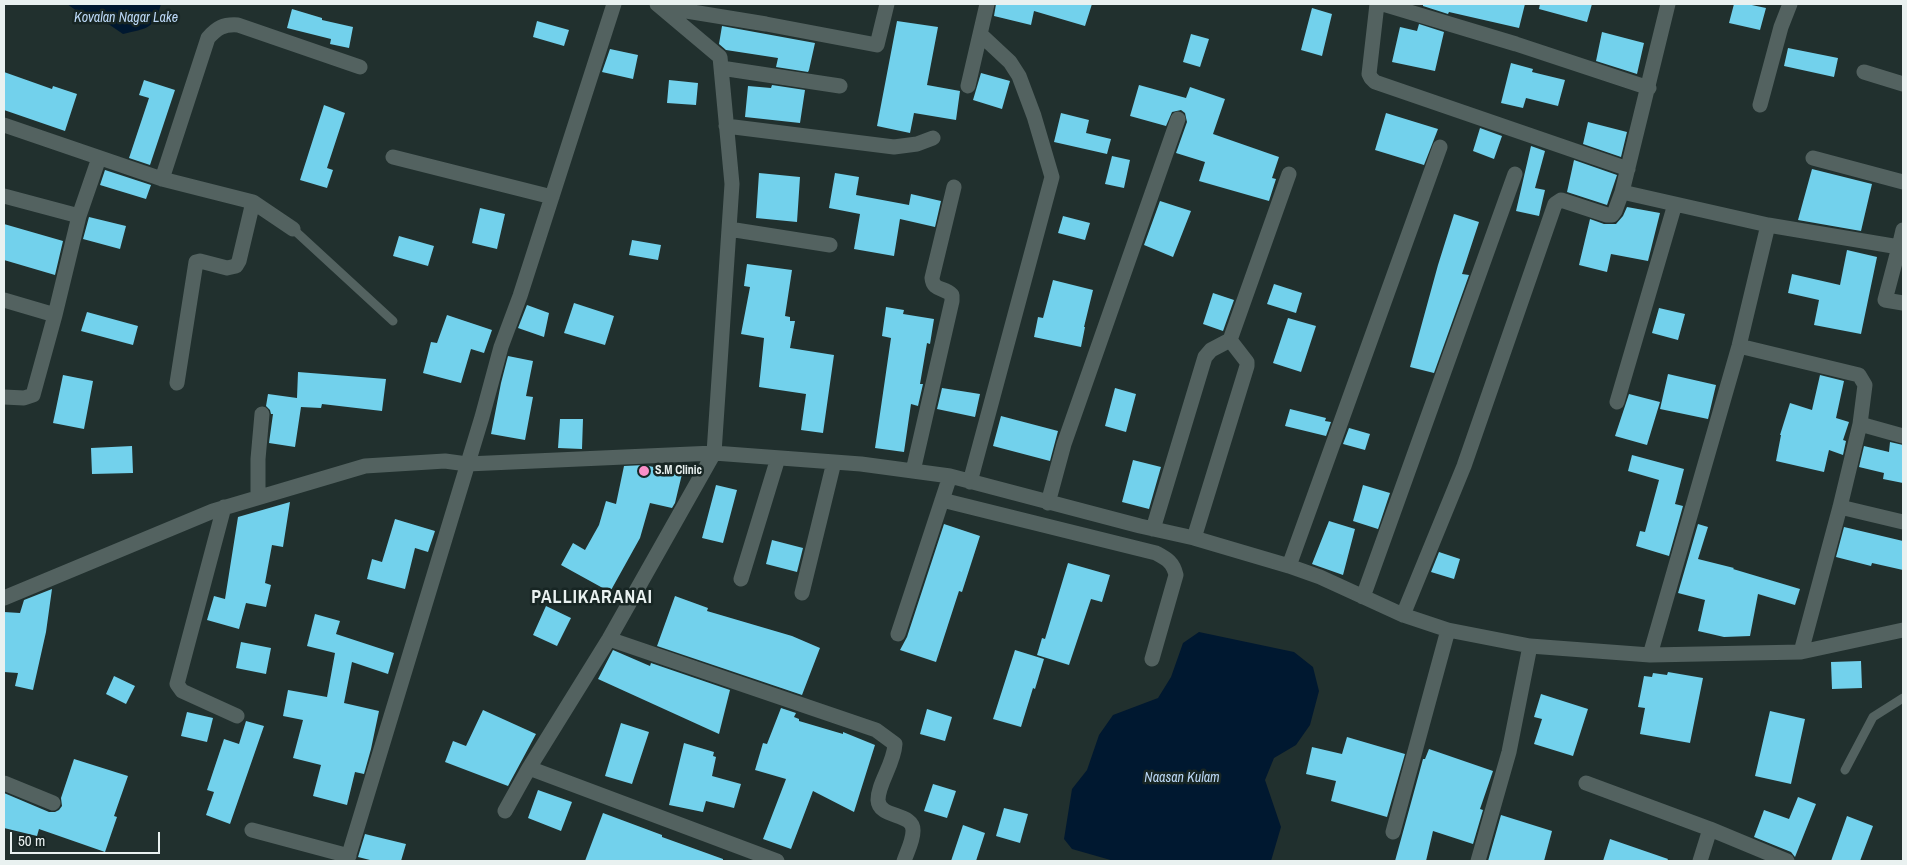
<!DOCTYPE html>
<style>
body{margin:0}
#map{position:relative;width:1907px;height:865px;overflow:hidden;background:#21302e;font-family:"Archivo Narrow",sans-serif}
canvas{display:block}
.frame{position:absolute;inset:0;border:5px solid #e9f1f0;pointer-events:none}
.scale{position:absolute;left:10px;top:832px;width:150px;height:22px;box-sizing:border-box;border:2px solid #e9f1f0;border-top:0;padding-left:6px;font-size:15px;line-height:18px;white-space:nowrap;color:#e9f1f0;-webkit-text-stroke:4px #182624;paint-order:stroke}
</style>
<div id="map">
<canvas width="1907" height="865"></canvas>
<div class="frame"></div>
<div class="scale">50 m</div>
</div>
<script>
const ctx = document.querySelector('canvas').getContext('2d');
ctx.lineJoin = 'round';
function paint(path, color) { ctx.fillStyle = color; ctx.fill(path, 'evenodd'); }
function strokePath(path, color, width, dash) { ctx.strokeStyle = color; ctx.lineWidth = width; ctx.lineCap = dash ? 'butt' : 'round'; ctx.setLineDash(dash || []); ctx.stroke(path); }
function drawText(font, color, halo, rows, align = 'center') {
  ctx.font = font + ' "Archivo Narrow",sans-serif'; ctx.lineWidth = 5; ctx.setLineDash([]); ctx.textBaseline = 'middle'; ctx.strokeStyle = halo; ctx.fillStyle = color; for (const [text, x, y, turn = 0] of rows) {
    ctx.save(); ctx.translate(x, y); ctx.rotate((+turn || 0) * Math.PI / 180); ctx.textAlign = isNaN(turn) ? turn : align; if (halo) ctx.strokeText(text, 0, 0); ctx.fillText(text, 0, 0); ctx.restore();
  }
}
const water = new Path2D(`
 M67 4H161C154 30 147 28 123 34L101 19 77 11Z
 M1199 632 1294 652 1313 667 1319 691 1310 725 1296 745 1274 758 1265 780 1281 827 1271 861H1114L1072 849 1064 839 1072 789 1087 770 1099 735 1113 715 1158 698 1171 677 1183 643Z`);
const building = new Path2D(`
 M996 4H1092L1085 26 1034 11 1031 25 994 16Z
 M1423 4H1525L1519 28 1449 12 1448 14 1423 6Z
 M1540 4H1592L1587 22 1539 9Z
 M1734 4H1747L1766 8 1760 30 1729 23Z
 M1312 8 1332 14 1322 56 1301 50Z
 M292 9 322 18V20L353 27 349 48 330 44 331 39 287 28Z
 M537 21 569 30 564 46 533 37Z
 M897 21 938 27 927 85 960 91 956 120 914 113 910 133 877 126Z
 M1419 24 1444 32 1435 71 1392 62 1400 27 1417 31Z
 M722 26 815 43 809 70 808 72 776 67 778 58 726 50 719 44Z
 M1602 32 1644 43 1637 74 1596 61Z
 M1191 34 1209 39 1200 67 1183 62Z
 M1788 48 1838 58 1834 77 1784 66Z
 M610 49 638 55 633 79 602 72Z
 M1511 63 1533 69 1532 72 1565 80 1558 106 1526 98 1523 108 1501 103Z
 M4 72 52 89 53 86 77 94 65 131 4 110Z
 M981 73 1010 81 1002 109 973 100Z
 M144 80 175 90 150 165 129 158 149 98 139 95Z
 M669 80 698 83 696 105 667 103Z
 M772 85 805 90 800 123 745 117 748 86 771 88Z
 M1139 85 1186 98 1190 87 1225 99 1213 134 1279 157 1272 178 1276 179 1269 201 1199 181 1205 162 1176 153 1187 122 1185 113 1181 110 1172 112 1166 126 1130 116Z
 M324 105 345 113 327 168 333 170 327 188 300 180Z
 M1061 113 1089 120 1086 133 1111 139 1107 154 1054 142Z
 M1386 113 1438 129 1424 165 1375 150Z
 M1588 122 1627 132 1621 157 1583 144Z
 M1480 128 1502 136 1494 159 1473 151Z
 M1531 146 1545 151 1535 188 1545 190 1539 216 1516 211Z
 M1112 156 1130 160 1124 188 1105 184Z
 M1574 160 1617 175 1607 205 1567 192Z
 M1812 169 1872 184 1861 231 1798 220Z
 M105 170 151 185 146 199 100 185Z
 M759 173 800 177 797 222 756 218Z
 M835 173 859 177 856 195 909 205 911 194 941 201 935 227 900 219 894 256 854 249 860 214 829 208Z
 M1160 201 1191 211 1173 257 1144 245Z
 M1627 207 1660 213 1648 261 1611 254 1607 272 1579 265 1590 219 1604 224H1616L1623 216Z
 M480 208 505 214 497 249 472 243Z
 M1454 214 1479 222 1462 274 1469 275 1434 373 1410 367 1438 265Z
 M1063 216 1090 223 1085 240 1058 233Z
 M89 217 126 226 120 249 83 239Z
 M4 224 63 241 55 275 4 260Z
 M399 236 434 246 428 266 393 256Z
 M632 240 661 245 658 260 629 255Z
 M1847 250 1877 257 1861 334 1814 325 1819 300 1788 293 1792 274 1840 285Z
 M747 264 792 270 785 316 790 317V321H795L790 348 834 355 823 433 801 430 806 394 759 387 764 338 741 334 750 287 744 286Z
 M1053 280 1093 290 1084 327H1085L1081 347 1034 337 1038 317 1043 318Z
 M1274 284 1302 293 1296 313 1267 304Z
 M1213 293 1234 300 1223 331 1203 324Z
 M574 303 614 316 605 345 564 333Z
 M527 305 549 313 544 337 518 328Z
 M886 307 904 310 903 314 934 319 930 344 927 343 920 384H923L918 406 911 404 904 452 875 448 891 338 882 336Z
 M1659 308 1685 314 1678 340 1652 333Z
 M87 312 138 326 133 345 81 331Z
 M447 315 492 330 484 353 471 349 461 383 423 373 431 342 437 343Z
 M1288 318 1316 326 1301 372 1273 363Z
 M508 356 533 361 526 396 533 397 525 440 491 434 501 383Z
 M298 372 386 379 382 411 322 404 321 408 301 407 295 447 269 443 273 414H271L270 410 266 406 268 394 297 398Z
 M1668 374 1716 385 1708 419 1660 409Z
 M63 375 93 381 84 429 53 423Z
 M1820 375 1844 381 1836 418 1849 422 1843 440 1846 441 1843 455 1829 450 1824 472 1776 461 1781 435H1780L1790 403 1812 410Z
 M942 388 980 394 975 417 937 409Z
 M1115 388 1136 394 1126 432 1105 426Z
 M1629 394 1660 402 1647 445 1615 436Z
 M1290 409 1326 418 1325 421 1331 422 1326 436 1285 426Z
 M1001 416 1058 431 1050 461 993 446Z
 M560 419H583L582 449 558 448Z
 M1349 428 1370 434 1365 450 1343 444Z
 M1890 442 1903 445V483L1883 479 1884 473 1859 467 1864 446 1889 452Z
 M132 446 133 473 92 474 91 448Z
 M1632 455 1684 469 1675 504 1683 506 1669 556 1636 546 1640 531 1645 532 1659 480 1628 471Z
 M1133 460 1161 467 1149 509 1122 502Z
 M645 465 682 474 675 503 672 508 650 503 640 538 610 592 561 565 573 543 585 550 599 525 606 501 616 504 624 466Z
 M716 485 737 490 723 543 702 538Z
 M1363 485 1390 493 1378 529 1353 521Z
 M290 502 283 547 272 545 265 583 271 585 266 607 246 603 239 629 207 620 214 596 225 599 238 517Z
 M395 519 435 531 428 552 415 548 405 589 367 579 372 559 382 562Z
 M1329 521 1355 529 1343 575 1312 564Z
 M944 524 980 536 962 592 959 591 936 662 900 650 907 637Z
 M1698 524 1708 527 1698 559 1734 568 1733 569 1800 589 1795 605 1758 594 1750 636 1724 637 1698 631 1705 600 1678 593Z
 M1844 527 1903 541V570L1872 563 1871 566 1836 557Z
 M772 540 803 548 797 572 766 564Z
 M1439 552 1460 559 1454 579 1431 572Z
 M1068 563 1110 575 1102 602 1091 599 1069 665 1037 655 1042 638 1045 639Z
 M52 589 46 632 33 690 15 686 18 673 4 672V612L20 613 24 600Z
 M675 596 708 608 707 611 792 636 820 648 802 695 657 646Z
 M546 606 571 618 557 646 533 635Z
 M315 614 340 621 336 634 394 653 388 674 352 662 344 703 379 711 371 749 364 774 355 772 347 805 313 796 321 765 293 758 303 720 283 716 288 690 327 697 335 653 307 646Z
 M241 642 271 648 266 674 236 668Z
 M613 650 650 666 651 663 730 690 719 734 598 679Z
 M1015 650 1044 659 1035 689 1033 688 1021 727 993 719Z
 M1861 661 1862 688 1832 689 1831 662Z
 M1668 672 1703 678 1690 743 1640 734 1645 708 1638 707 1644 676 1652 677 1653 673 1667 675Z
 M114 676 135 686 126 704 106 694Z
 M1541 694 1588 709 1573 756 1534 744 1542 719 1534 717Z
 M781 708 796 713 794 717 799 719V721L843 734V732L875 745 854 812 813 791 791 849 763 839 786 779 755 770 763 743 767 744Z
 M927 709 952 717 945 741 920 734Z
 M483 710 536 734 508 786 445 762 453 741 466 746Z
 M1770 711 1805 719 1791 784 1755 776Z
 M187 712 213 718 207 742 181 736Z
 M246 721 264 726 230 824 206 815 214 792 207 790 224 739 239 744Z
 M621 723 649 732 632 784 605 776Z
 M1347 737 1405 754 1387 817 1331 801 1336 781 1306 774 1312 747 1342 754Z
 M684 743 714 752 713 756 716 757 712 776 741 784 734 808 706 801 703 812 669 805Z
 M1429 749 1493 771 1480 809 1483 810 1473 844 1433 831 1426 861H1395L1423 759H1425Z
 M74 759 128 776 114 816 117 817 105 852 39 829 37 836 4 828V793L49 812H55L59 810 62 806 61 798Z
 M933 784 956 791 947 818 924 811Z
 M538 790 572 802 561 831 528 818Z
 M1798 797 1816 804 1795 857 1791 852 1754 837 1764 810 1789 819Z
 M1004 808 1028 814 1020 843 996 836Z
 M603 813 662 835V837L723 859V861H585Z
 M1501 815 1552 831 1544 861H1488Z
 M1847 816 1873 826 1860 861H1831Z
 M963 825 985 833 976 861H951Z
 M365 834 406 844 401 861H374L358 857Z
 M1610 839 1668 859 1667 861H1603Z`);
const lane = new Path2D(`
 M293 229 393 321
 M1845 770 1873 717 1903 698`);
const street = new Path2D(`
 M657 4 720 57 732 184 714 453 861 464 950 476 1140 526 1194 538 1289 566 1320 577 1403 615 1448 630 1530 646 1650 655 1801 652 1903 630
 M1377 4 1369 74 1371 78 1375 82 1628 169
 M1383 4 1516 44 1649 88
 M1668 4 1622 192 1768 225 1899 247 1903 230
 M662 7 766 24 877 45 887 4
 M721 68 840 86
 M1864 72 1903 84
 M968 86 987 4
 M1760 105 1781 27 1790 4
 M4 125 162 179 253 202 293 229
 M726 126 894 147 917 144 933 138
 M393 157 552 197
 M1813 158 1903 182
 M162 179 208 38C217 28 223 24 238 25L360 67
 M4 196 79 216
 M729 229 830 245
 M1899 247 1885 300 1903 303
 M4 300 55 315 79 216 99 158
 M1739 346 1859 375 1865 385 1860 424 1840 507 1801 652
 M177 383 196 262 200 261 227 268 236 266 239 261 253 202
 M4 397 24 398 33 395 55 315
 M1617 402 1675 204
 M1860 424 1903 436
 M714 453 609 639 529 768 777 861
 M913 471 952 301V295C944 287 933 291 932 278L954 187
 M970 482 1052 177 1034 116 1019 76 1010 62 980 34
 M258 497V459L262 414
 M942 500 1156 553C1167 559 1173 562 1176 575L1152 659
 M1048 503 1064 444 1178 119
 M224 507 177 684 182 691 237 716
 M1840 507 1903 522
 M1153 529 1205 357 1211 350 1230 340
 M1194 538 1247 366V362L1230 340 1289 174
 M1289 566 1440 147
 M741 579 778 458
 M802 593 834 462
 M1363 597 1515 174
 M4 598 213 511 365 466 445 461 467 464 714 453
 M1403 615 1464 466 1555 204 1561 200 1607 215H1612L1615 211 1622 192
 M898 634 950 476
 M609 639 876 730 895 744C894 764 878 783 878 800 879 819 914 812 913 831 913 841 907 852 904 861
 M1650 655 1739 346 1768 225
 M4 783 53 803
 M1586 783 1710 829 1787 861
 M505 811 529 768
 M252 830 349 856
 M1393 832 1448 630
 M347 861 482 417 501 347 520 296 614 4
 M1478 861 1509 752 1530 646
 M1700 861 1710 829`);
const markers = [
 [644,471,6,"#fa8fc8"]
];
const poiNames = [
 ["S.M Clinic",655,471]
];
const waterNames = [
 ["Kovalan Nagar Lake",126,18],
 ["Naasan Kulam",1182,778]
];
const districtNames = [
 ["PALLIKARANAI",592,598]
];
paint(water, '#001830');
paint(building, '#72d1ec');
strokePath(lane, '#536260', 9);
strokePath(street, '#536260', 15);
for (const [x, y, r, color] of markers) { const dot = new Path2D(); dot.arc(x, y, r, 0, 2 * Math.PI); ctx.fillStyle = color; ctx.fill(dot); strokePath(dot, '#182624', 2); }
drawText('bold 12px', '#e9f1f0', '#182624', poiNames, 'left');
drawText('italic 14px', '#bcd8f6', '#182624', waterNames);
ctx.letterSpacing = '1px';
drawText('bold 18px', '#e9f1f0', '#182624', districtNames);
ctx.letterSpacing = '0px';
</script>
